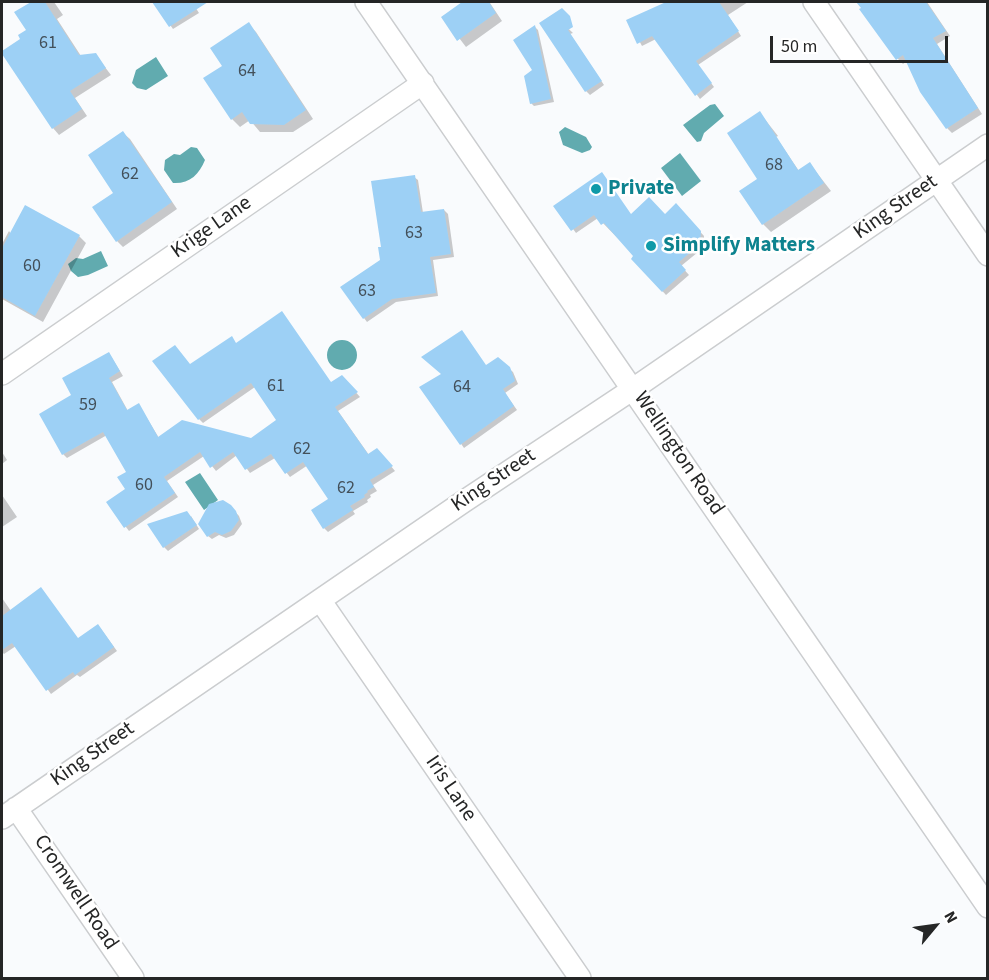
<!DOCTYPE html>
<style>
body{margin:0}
#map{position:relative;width:989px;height:980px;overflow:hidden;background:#f9fbfd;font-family:"Source Sans 3",sans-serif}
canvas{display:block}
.frame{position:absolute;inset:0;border:3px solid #252626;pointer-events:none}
.north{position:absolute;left:905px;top:896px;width:60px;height:60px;-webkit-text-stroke:4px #fff;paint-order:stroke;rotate:61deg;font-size:16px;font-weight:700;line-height:24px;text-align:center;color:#252626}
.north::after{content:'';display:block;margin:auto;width:21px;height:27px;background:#252626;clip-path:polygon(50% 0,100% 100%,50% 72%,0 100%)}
.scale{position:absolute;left:770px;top:36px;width:178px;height:27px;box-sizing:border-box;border:3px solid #252626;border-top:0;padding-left:8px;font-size:18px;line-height:21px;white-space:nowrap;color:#252626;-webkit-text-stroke:4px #fff;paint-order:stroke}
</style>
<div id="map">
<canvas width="989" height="980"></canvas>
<div class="frame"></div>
<div class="north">N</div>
<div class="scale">50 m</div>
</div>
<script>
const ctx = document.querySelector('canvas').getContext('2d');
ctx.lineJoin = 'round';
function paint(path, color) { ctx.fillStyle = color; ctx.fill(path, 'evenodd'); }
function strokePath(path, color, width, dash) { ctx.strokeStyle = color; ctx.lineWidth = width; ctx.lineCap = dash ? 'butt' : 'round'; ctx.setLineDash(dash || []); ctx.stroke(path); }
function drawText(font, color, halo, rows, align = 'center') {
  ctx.font = font + ' "Source Sans 3",sans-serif'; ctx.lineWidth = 5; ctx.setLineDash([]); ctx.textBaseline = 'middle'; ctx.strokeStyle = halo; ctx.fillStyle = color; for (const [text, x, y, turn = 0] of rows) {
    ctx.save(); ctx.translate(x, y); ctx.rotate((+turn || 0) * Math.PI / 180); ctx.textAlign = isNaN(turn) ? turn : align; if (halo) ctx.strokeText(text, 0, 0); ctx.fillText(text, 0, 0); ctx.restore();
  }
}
const water = new Path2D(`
 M156 57 168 76 146 90 137 88 132 83 136 70Z
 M715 104 724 116 704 133 701 141 697 142 683 125 710 105Z
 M565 127 586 137 592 147 590 150 582 153 563 145 559 132Z
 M191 147 197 148 205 160C199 175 189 184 173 183L164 170 165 160 174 154 180 155Z
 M680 153 701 181 682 196 661 168Z
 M101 251 108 266 88 275 78 277 71 271 68 264 76 258 83 259Z
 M327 355a15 15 0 1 1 30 0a15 15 0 1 1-30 0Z
 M200 473 218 500 204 510 185 482Z`);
const shadow = new Path2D(`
 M33 2H54L63 15 57 19 81 56 95 54 111 75 75 98 87 116 59 135 53 128 22 39 28 30 16 13Z
 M154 2H192L199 13 173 29Z
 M465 2H491L490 3 502 21 466 47 443 17Z
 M669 2H748L728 15 741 36 698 65 714 87 700 99 656 39 642 46 628 20Z
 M873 2H927L950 36 937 44 982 114 952 133 947 128 907 61 903 64 898 59 861 10Z
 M554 15 573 33 570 34 604 85 590 95 586 91Z
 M248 24 256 32 313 119 293 132H260L250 120 240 127 232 119 224 66Z
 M535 27 538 30 554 102 534 106 531 103 535 71Z
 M760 113 778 136 776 137 799 171 810 164 831 191 771 232 763 224Z
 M123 133 130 139 177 209 123 247 117 241 115 193Z
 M414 177 418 180 423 213 444 210 448 214 454 257 433 260 438 296 396 302 367 322 364 318 381 260 383 248Z
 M676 205 704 236 703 248 681 266 689 275 666 295 633 259 635 256 598 218 576 233 556 206 631 215 665 216Z
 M9 231 11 234 79 236 86 243 43 322 2 299V244Z
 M237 344 332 384 346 381 360 397 338 411 369 455 381 454 395 471 373 485 377 491 370 495 371 497 367 500 368 502 353 511 355 514 328 532 324 528 330 500 308 465 290 477 275 458 250 473 237 455 216 471 204 456 167 481 178 497 129 531 108 503 127 489 128 472 107 435 67 458 63 454 73 396 109 353 123 376 112 382 128 411 139 405 159 438 252 440 278 421 255 387 203 423 199 419 190 365Z
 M498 359 513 372 518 384 505 393 517 410 464 448 422 388 487 366Z
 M2 452 7 460 2 464Z
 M2 495 17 517 2 527Z
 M230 506 239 516 242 524 234 535 226 538 219 535 212 539 208 536Z
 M191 516 199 529 168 551 164 547Z
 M2 598 11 611 78 640 101 629 117 651 80 677 77 675 51 694 16 646 4 654 2 652Z`);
const building = new Path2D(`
 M31 2H45L79 55 96 53 106 68 70 91 82 109 52 129 2 54V51L20 39 18 35 26 30 14 12Z
 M152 2H208L169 27Z
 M462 2H489L496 13 457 41 441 17Z
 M666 2H719L739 31 696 61 712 83 695 96 652 36 637 44 626 20Z
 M856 2H926L946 31 933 38 978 108 946 129 920 92 903 55 896 60 859 9 861 8Z
 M562 8 570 16 573 27 568 30 602 81 585 92 539 23Z
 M249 22 306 110 284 125 250 124 242 112 231 120 203 78 222 66 210 48Z
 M535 25 551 99 530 104 524 76 532 70 513 40Z
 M760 111 798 170 810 162 824 183 762 225 739 191 757 179 727 133Z
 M123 131 172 202 116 242 92 207 113 193 88 155Z
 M602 172 631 214 649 197 665 214 676 203 701 231 700 244 679 262 686 270 662 292 631 259 633 256 604 223 601 225 594 215 571 231 553 206Z
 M415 175 421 212 444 209 451 254 430 257 436 293 392 299 363 319 340 287 380 260 378 247H381L371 181Z
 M25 205 80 235 35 316 2 297V248Z
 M282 311 331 382 342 375 358 392 335 407 368 454 377 448 393 466 370 480 374 487 367 491 368 492 364 495 365 497 350 506 353 510 323 529 311 510 328 499 303 462 285 474 271 454 245 470 233 452 210 468 200 452 164 477 175 493 124 528 106 502 125 489 117 477 126 472 103 432 62 455 39 414 71 395 62 378 109 352 120 371 109 378 127 410 139 403 158 437 182 420 251 438 276 420 251 383 198 420 152 361 175 345 190 364 232 336 236 343Z
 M462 330 486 365 498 357 510 367 515 381 503 389 514 406 460 445 419 387 441 374 421 357Z
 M223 500 231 505 236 511 239 520 231 531 222 535 215 532 207 537 198 524 209 504Z
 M187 511 197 525 163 548 147 524Z
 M41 587 78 638 98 624 114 647 75 675 73 672 46 691 12 643 2 650V616Z`);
const minor = new Path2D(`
 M366 2 988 907
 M814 2 988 255
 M2 374 423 83
 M320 600 580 978
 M16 808 133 978
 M2 818 463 502 633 389 988 145`);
const markers = [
 [596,189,6,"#0f9aa8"],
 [651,246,6,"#0f9aa8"]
];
const numberNames = [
 ["61",48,44],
 ["64",247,72],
 ["68",774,166],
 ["62",130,175],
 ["63",414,234],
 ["60",32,267],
 ["63",367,292],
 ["61",276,387],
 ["64",462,388],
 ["59",88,406],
 ["62",302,450],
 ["60",144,486],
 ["62",346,489]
];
const cultureNames = [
 ["Private",608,189],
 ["Simplify Matters",663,246]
];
const streetNames = [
 ["King Street",896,208,-35],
 ["Krige Lane",212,228,-35],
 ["Wellington Road",678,454,56],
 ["King Street",494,481,-34],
 ["King Street",93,755,-35],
 ["Iris Lane",450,789,56],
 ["Cromwell Road",75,893,56]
];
paint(water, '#61abaf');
paint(shadow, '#0003');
paint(building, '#9dd0f5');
strokePath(minor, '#cbcdcf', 24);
strokePath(minor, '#fff', 21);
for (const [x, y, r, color] of markers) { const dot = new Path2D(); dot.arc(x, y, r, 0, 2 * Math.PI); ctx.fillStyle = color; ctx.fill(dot); strokePath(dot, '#fff', 2); }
drawText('18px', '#43505a', null, numberNames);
drawText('bold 21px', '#0d838f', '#fff', cultureNames, 'left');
drawText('21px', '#252626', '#fff', streetNames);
</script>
